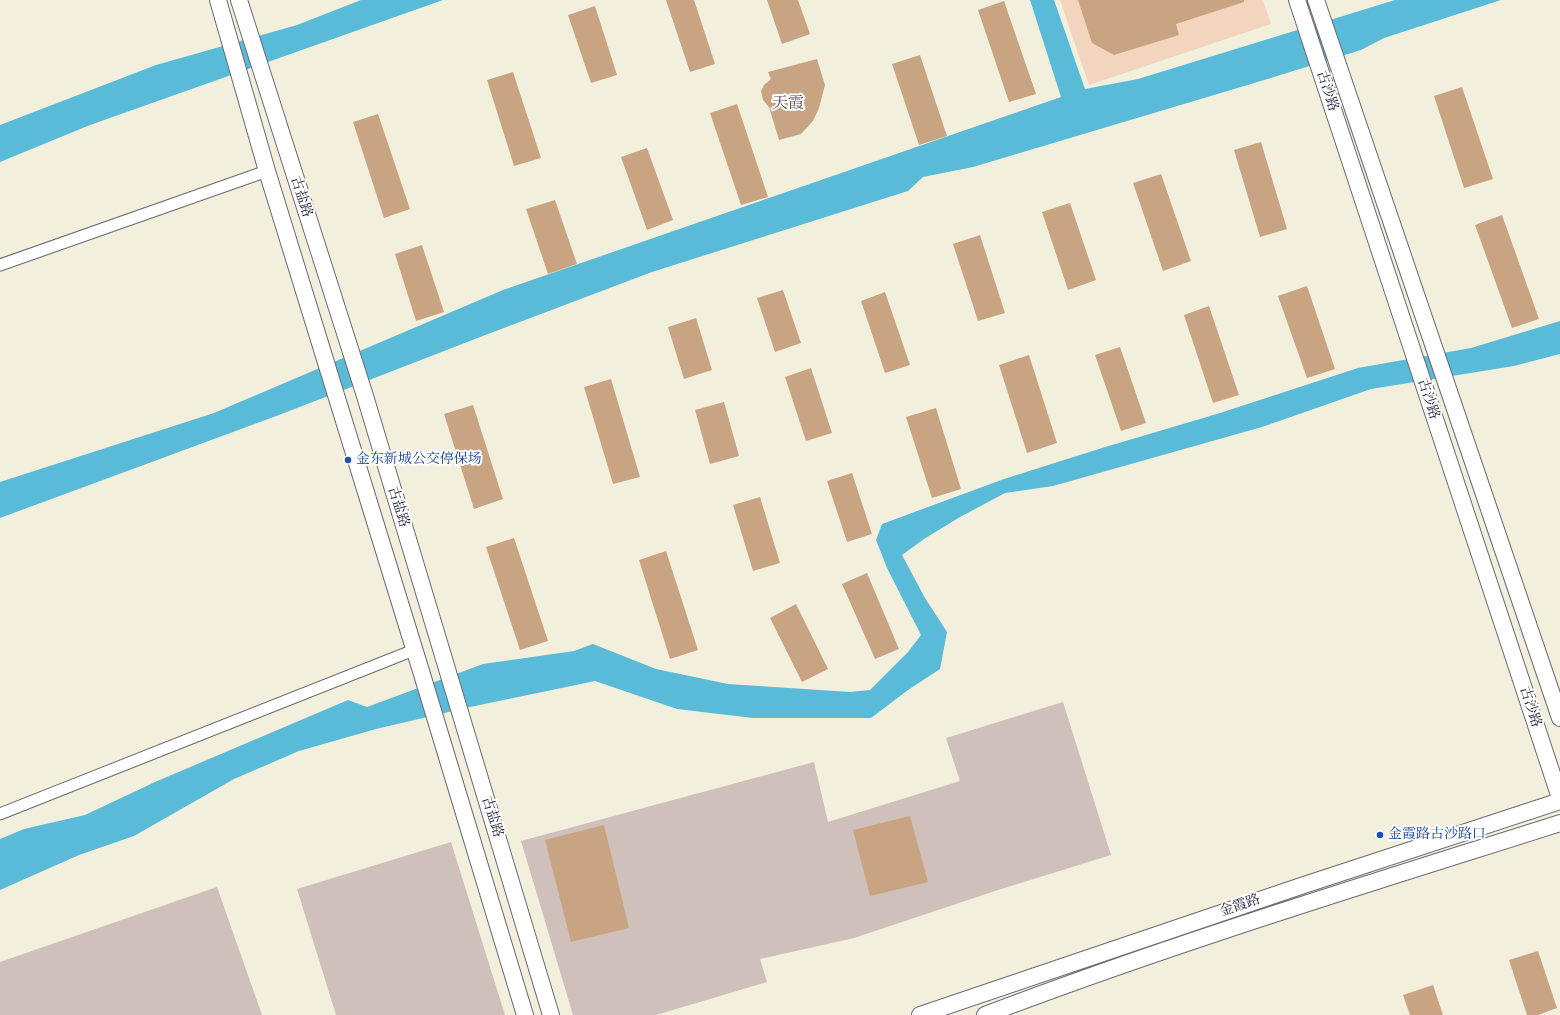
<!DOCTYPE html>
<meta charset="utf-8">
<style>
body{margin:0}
canvas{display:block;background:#f2efdc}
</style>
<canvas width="1560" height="1015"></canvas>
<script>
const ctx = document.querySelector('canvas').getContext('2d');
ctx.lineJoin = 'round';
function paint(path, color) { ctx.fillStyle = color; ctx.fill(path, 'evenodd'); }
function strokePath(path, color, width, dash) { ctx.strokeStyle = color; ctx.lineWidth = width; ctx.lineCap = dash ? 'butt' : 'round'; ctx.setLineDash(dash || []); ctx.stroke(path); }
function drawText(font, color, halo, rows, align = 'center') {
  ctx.font = font + ' "IM FELL Great Primer","Noto Serif SC",serif'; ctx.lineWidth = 4; ctx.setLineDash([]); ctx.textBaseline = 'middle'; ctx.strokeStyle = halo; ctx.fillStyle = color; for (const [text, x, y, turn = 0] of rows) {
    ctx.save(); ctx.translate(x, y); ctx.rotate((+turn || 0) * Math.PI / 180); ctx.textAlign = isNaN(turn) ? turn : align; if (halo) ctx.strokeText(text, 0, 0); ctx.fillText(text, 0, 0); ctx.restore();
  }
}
const built = new Path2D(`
 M1060 0H1263L1271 24 1089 85Z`);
const industrial = new Path2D(`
 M1063 702 1111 855 995 891 854 938 760 959 767 982 656 1015H573L521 841 814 762 828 822 960 781 946 738Z
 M451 842 505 1015H336L297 889Z
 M217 887 262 1015H0V962Z`);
const water = new Path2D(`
 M361 0H443L90 125 0 162V125L156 65 297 25Z
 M1030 0H1054L1085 89 1138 79 1395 0H1501L1384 38 1361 50 1261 81 973 167 923 177 908 191 652 272 488 334 279 415 0 518V482L214 413 503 290 1061 97Z
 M1560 321V354L1514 366 1371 389 1262 427 1053 486 1005 493 960 517 924 539 902 555 925 598 947 632 940 669 908 690 871 718H753L677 709 595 681 470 707 376 729 299 751 234 779 134 836 79 855 0 890V839L24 829 85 815 155 782 348 700 367 707 483 664 574 651 593 644 656 669 728 684 850 692 870 690 908 652 921 635 887 568 876 540 882 524 1004 479 1102 448 1220 413 1358 368 1471 348Z`);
const building = new Path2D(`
 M666 0H694L715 64 690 72Z
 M767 0H798L810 34 782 44Z
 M1078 0H1244V2L1176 24 1179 35 1114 55 1092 43Z
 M1004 1 1036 94 1009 102 978 10Z
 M595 6 617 75 591 83 568 15Z
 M920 55 947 136 919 145 892 64Z
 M817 59 825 85 819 108 813 121 801 134 779 140 769 107 763 100 761 91 764 85 771 79 768 72Z
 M513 72 541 158 514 166 487 80Z
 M1462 87 1493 179 1464 188 1434 96Z
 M737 104 768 197 741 205 710 113Z
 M378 114 410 209 384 218 353 122Z
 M1261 142 1287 229 1260 237 1234 150Z
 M647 148 673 220 647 230 621 157Z
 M1161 174 1191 261 1163 271 1133 183Z
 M555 200 577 264 548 274 526 209Z
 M1070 203 1096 280 1068 290 1042 212Z
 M1502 215 1539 319 1512 328 1475 225Z
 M980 235 1005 313 978 321 953 244Z
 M422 245 444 312 416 321 395 254Z
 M1307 286 1335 369 1307 378 1278 296Z
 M783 290 801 343 775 352 757 298Z
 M885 292 910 365 885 373 861 301Z
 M1209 306 1239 395 1213 403 1184 315Z
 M696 318 712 370 684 379 668 327Z
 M1120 347 1146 423 1121 431 1095 355Z
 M1029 355 1057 443 1027 453 999 365Z
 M811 368 832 433 806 441 785 377Z
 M611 379 640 477 613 484 584 387Z
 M724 402 739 456 710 464 695 410Z
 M473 405 503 499 474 509 444 414Z
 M936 408 961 489 932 498 906 417Z
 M852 473 872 534 847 542 827 481Z
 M760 497 780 563 753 571 733 505Z
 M514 538 548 641 520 650 486 547Z
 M666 551 698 650 670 659 639 560Z
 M867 573 899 649 875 659 842 584Z
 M796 604 828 669 802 682 770 618Z
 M910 816 928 882 870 896 853 830Z
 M604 825 629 928 571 942 545 840Z
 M1538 951 1557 1008 1538 1015H1527L1509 960Z
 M1433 985 1443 1015H1410L1403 995Z`);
const street = new Path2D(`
 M0 265 267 171
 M0 814 414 650`);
const secondary = new Path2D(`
 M218 0 267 171 421 671 525 1015
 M239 0 365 396 551 1015
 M1297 0 1560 798
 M1316 0 1560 718
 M920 1015 1301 886 1560 801
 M985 1015C1174 943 1368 884 1560 823`);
const markers = [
 [348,460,4,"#1a4fb4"],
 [1380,835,4,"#1a4fb4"]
];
const streetNames = [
 ["古沙路",1327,91,72],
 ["古盐路",301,197,72],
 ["古沙路",1428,399,72],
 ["古盐路",398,507,73],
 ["古沙路",1530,707,72],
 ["古盐路",492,817,73],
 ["金霞路",1240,906,-19]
];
const transitNames = [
 ["金东新城公交停保场",356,460],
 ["金霞路古沙路口",1388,835]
];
const quarterNames = [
 ["天霞",788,104]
];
paint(built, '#f3d4bf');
paint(industrial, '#cfc0bb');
paint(water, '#5abbd8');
paint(building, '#c8a483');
strokePath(street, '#6b6a73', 13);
strokePath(secondary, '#6b6a73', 18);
strokePath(street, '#fff', 11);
strokePath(secondary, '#fff', 16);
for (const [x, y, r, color] of markers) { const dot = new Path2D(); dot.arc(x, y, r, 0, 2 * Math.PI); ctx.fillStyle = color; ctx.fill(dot); strokePath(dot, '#fff', 1.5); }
drawText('14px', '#22223b', '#fff', streetNames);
drawText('14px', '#164399', '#fff', transitNames, 'left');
drawText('16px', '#5c5054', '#fff', quarterNames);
</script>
